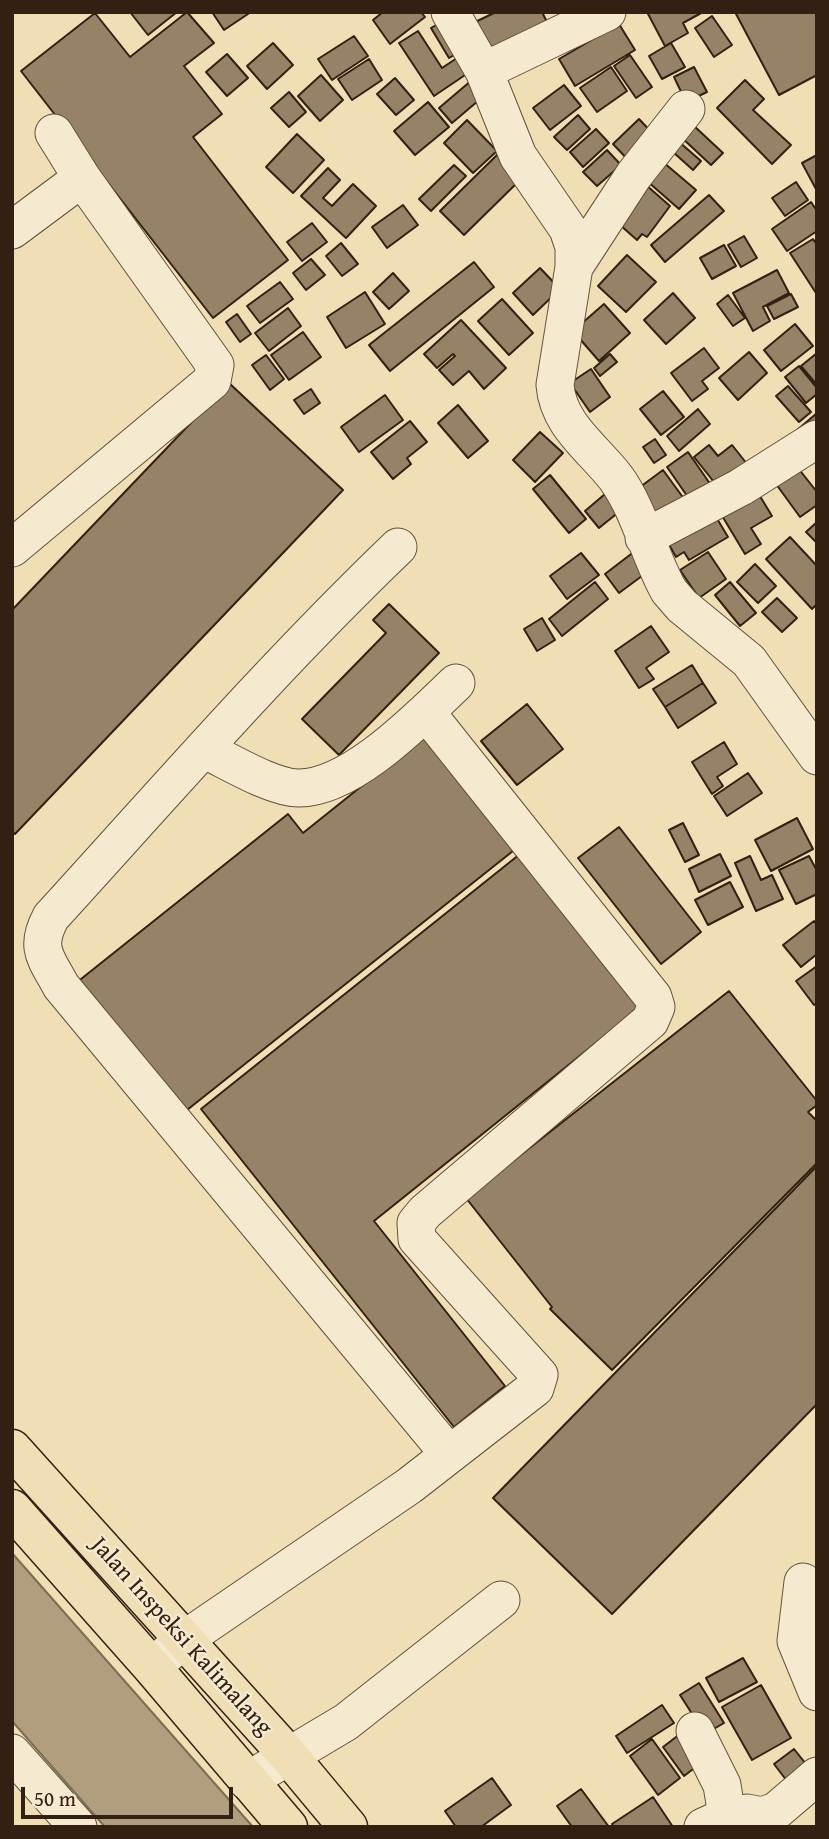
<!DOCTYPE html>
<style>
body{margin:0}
#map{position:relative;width:829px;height:1839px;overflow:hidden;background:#f0dfb5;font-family:"Gentium Book Plus",serif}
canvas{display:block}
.frame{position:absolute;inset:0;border:14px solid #342012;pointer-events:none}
.scale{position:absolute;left:21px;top:1787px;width:212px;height:32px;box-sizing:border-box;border:4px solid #342012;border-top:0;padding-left:9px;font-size:21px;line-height:24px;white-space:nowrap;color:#342012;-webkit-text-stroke:5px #f5eacf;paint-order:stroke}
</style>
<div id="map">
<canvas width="829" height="1839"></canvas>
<div class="frame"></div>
<div class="scale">50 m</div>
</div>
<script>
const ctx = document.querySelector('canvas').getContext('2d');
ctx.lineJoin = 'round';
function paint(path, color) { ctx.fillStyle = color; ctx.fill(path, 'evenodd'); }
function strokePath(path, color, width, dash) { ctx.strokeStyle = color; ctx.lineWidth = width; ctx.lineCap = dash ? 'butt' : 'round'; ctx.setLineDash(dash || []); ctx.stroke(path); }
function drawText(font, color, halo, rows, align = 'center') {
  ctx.font = font + ' "Gentium Book Plus",serif'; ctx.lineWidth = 5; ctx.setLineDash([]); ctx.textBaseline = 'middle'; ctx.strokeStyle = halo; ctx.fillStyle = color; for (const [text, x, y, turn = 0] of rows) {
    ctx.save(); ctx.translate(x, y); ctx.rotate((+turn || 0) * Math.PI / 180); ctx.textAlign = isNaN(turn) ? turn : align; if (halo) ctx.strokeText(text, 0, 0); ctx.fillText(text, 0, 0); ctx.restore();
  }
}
const water = new Path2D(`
 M12 1553 253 1827H105L12 1721Z`);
const building = new Path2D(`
 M130 12H177L148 35Z
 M187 12 214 43 184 66 222 114 193 137 288 260 213 318 21 71 95 13 130 57Z
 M212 12H251L224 30Z
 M383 12H421L425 17 390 44 373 20Z
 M496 12H542L547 22 483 53 469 25Z
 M647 12H703L683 23 688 33 665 46Z
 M735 12H817V75L779 95Z
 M712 16 732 45 714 57 695 28Z
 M445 20 463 50 449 58 431 28Z
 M619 24 635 50 575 86 559 59Z
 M418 31 442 68 463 54 474 69 434 96 399 43Z
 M354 36 368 56 332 80 318 59Z
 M273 43 293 65 267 89 247 66Z
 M671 43 685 67 662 79 649 56Z
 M227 54 248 78 227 96 206 72Z
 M630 55 652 87 636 98 614 66Z
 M369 59 382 80 352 100 338 79Z
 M611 67 627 91 597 112 580 88Z
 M694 67 707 92 686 102 674 77Z
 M321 75 343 100 320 121 298 96Z
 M395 78 414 100 396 115 377 94Z
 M472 80 485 95 452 123 439 108Z
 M745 80 764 99 753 110 791 145 772 164 717 108Z
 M564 85 581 106 550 130 533 108Z
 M289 92 306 112 289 127 271 108Z
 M428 102 449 127 415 155 394 131Z
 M578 115 590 129 567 150 554 137Z
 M639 119 657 138 631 163 613 144Z
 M467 120 497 151 473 173 444 143Z
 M693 125 723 153 711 165 681 137Z
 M596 129 609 143 583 167 570 152Z
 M297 134 324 160 293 193 266 167Z
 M670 134 701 161 693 170 663 143Z
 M607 150 621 165 597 186 583 172Z
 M498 154 521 179 464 235 440 211Z
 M817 155V191L802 163Z
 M663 162 696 190 679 209 647 181Z
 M454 165 466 176 431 211 419 199Z
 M328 168 340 180 323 198 332 206 353 184 376 206 346 238 301 196Z
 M796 182 808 200 785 216 772 198Z
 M646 185 670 206 647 237 642 234 637 240 620 225Z
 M709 195 724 211 665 262 651 245Z
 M811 202 817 211V231L787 251 772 229Z
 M403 205 418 225 387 248 372 227Z
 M312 223 327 242 302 261 287 242Z
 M744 236 757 258 741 267 728 245Z
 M813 239 817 245 816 293 790 253Z
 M341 243 358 264 342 276 326 256Z
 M724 245 736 266 712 279 700 258Z
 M627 255 656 282 626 312 598 286Z
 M311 259 325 275 306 290 293 273Z
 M474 262 494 287 390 371 369 345Z
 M540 268 560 289 533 315 513 293Z
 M777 270 789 293 763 307 770 321 753 331 733 293Z
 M393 273 409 291 389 309 373 292Z
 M280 282 293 299 260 323 247 306Z
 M365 292 385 324 346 348 327 317Z
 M673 293 695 318 666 344 644 320Z
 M791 294 798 307 774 319 767 306Z
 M728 295 745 318 733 326 717 304Z
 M502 299 533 333 509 355 478 321Z
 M604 304 630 333 599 361 573 331Z
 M288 308 301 326 269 351 255 333Z
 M237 314 251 334 240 342 226 322Z
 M461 320 506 368 484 389 469 371 453 385 439 370 455 356 453 354 437 368 424 354Z
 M795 324 813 346 781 371 764 350Z
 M303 332 321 357 289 380 271 355Z
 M704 348 719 368 702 381 708 389 692 401 671 373Z
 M749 352 767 373 738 400 719 378Z
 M817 353V385L801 366Z
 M610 354 617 362 600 376 594 368Z
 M266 355 284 379 270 390 252 365Z
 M799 366 817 388V394L806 403 785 377Z
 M591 369 610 397 590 412 570 383Z
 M229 383 343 490 15 834 12 831V610Z
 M788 386 811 412 799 422 776 396Z
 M311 389 320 403 304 414 294 400Z
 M663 391 684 417 661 435 640 409Z
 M385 395 403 420 359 452 341 427Z
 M458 405 488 441 468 458 438 423Z
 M698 409 710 424 679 451 667 436Z
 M817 413V431H796Z
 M410 421 427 442 407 458 411 464 393 479 371 452Z
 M540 432 563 453 535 482 513 460Z
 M655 439 666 455 654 463 643 447Z
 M709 445 718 456 732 445 751 469 722 492 694 457Z
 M688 452 713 488 692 503 667 467Z
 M798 468 817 492V505L800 517 776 484Z
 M663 470 690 507 662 526 636 490Z
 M550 475 586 519 569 533 533 489Z
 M755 488 772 516 751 528 761 544 745 554 718 509Z
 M605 494 620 511 599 528 585 511Z
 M710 507 728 537 689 560 684 552 676 557 667 541Z
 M817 522V543L806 532Z
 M790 537 817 566V604L812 609 766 559Z
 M635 551 650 570 619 593 605 574Z
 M708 552 726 579 699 598 680 570Z
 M581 553 599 575 567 599 550 576Z
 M755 564 776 586 758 603 737 582Z
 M595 582 608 599 562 636 549 619Z
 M730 582 756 613 740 626 715 595Z
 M777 598 797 618 782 632 762 612Z
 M389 604 439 653 339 755 302 719 386 633 373 620Z
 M542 618 555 640 537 651 524 629Z
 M651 626 669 652 646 668 654 679 639 688 615 651Z
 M692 665 703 683 665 707 653 689Z
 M703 683 716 703 678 728 665 707Z
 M527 704 563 749 517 785 481 741Z
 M433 729 523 843 182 1114 76 983 288 814 303 833Z
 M724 742 737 764 717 777 723 786 712 794 692 762Z
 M748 773 762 793 727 816 714 796Z
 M797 818 813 849 771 871 755 840Z
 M683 823 699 855 685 862 669 830Z
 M619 827 701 932 661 964 578 858Z
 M525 850 647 1002 374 1221 505 1386 454 1427 201 1109Z
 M720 854 731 876 699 892 689 869Z
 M750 856 761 880 772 875 783 899 756 911 735 863Z
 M809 856 817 871V894L796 904 779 870Z
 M730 882 743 907 708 925 695 900Z
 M814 921 817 925V954L801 967 783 945Z
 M817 966V1003L814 1005 796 981Z
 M729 991 817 1101V1105L808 1112 817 1121V1163L612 1370 550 1309 552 1307 466 1198Z
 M817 1166V1404L612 1614 493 1498Z
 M743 1658 757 1682 719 1702 706 1678Z
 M699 1683 724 1723 705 1734 680 1695Z
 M761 1685 791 1738 752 1760 722 1707Z
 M662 1705 674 1723 627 1753 616 1736Z
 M680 1734 701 1763 684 1776 663 1747Z
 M652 1739 680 1778 658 1795 630 1756Z
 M794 1749 810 1769 790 1785 774 1764Z
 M492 1778 511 1805 481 1827H456L445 1811Z
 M581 1789 609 1827H572L557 1806Z
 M653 1797 673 1827H614L612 1824Z`);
const minor = new Path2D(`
 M450 12 484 71 518 156 568 229 574 247V267L555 385C558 425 593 448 616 478 640 511 649 556 669 591L682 606 749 661 817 756
 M484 71 607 12
 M12 230 82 178
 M574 267 634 175 686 109
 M644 538 741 487 817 439
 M398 547C276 664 165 792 51 917 34 948 46 958 61 986L449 1454
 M12 548 212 381 215 365 82 178 54 133
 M203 749C227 760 272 788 298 788 351 789 419 718 456 683
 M803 1582 796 1641 817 1692
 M152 1667 182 1641 409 1486 535 1388 539 1375 417 1239 416 1223 425 1212 650 1021 656 1007 653 997 426 712
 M695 1731 722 1785 727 1816
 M12 1753 78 1827
 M247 1781 346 1722 501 1600
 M703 1827 727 1816 747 1813 762 1816 776 1811 817 1776`);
const major = new Path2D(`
 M12 1449 288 1755 348 1827
 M12 1509 152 1667 288 1827`);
const streetNames = [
 ["Jalan Inspeksi Kalimalang",181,1637,48]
];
paint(water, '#b09e7e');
strokePath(water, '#7e6c53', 2);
paint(building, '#968367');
strokePath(building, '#342012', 2);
strokePath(minor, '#63503b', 39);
strokePath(major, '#342012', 41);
strokePath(minor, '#f5eacf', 37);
strokePath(major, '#f0dfb5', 38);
drawText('24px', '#342012', '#f5eacf', streetNames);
</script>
